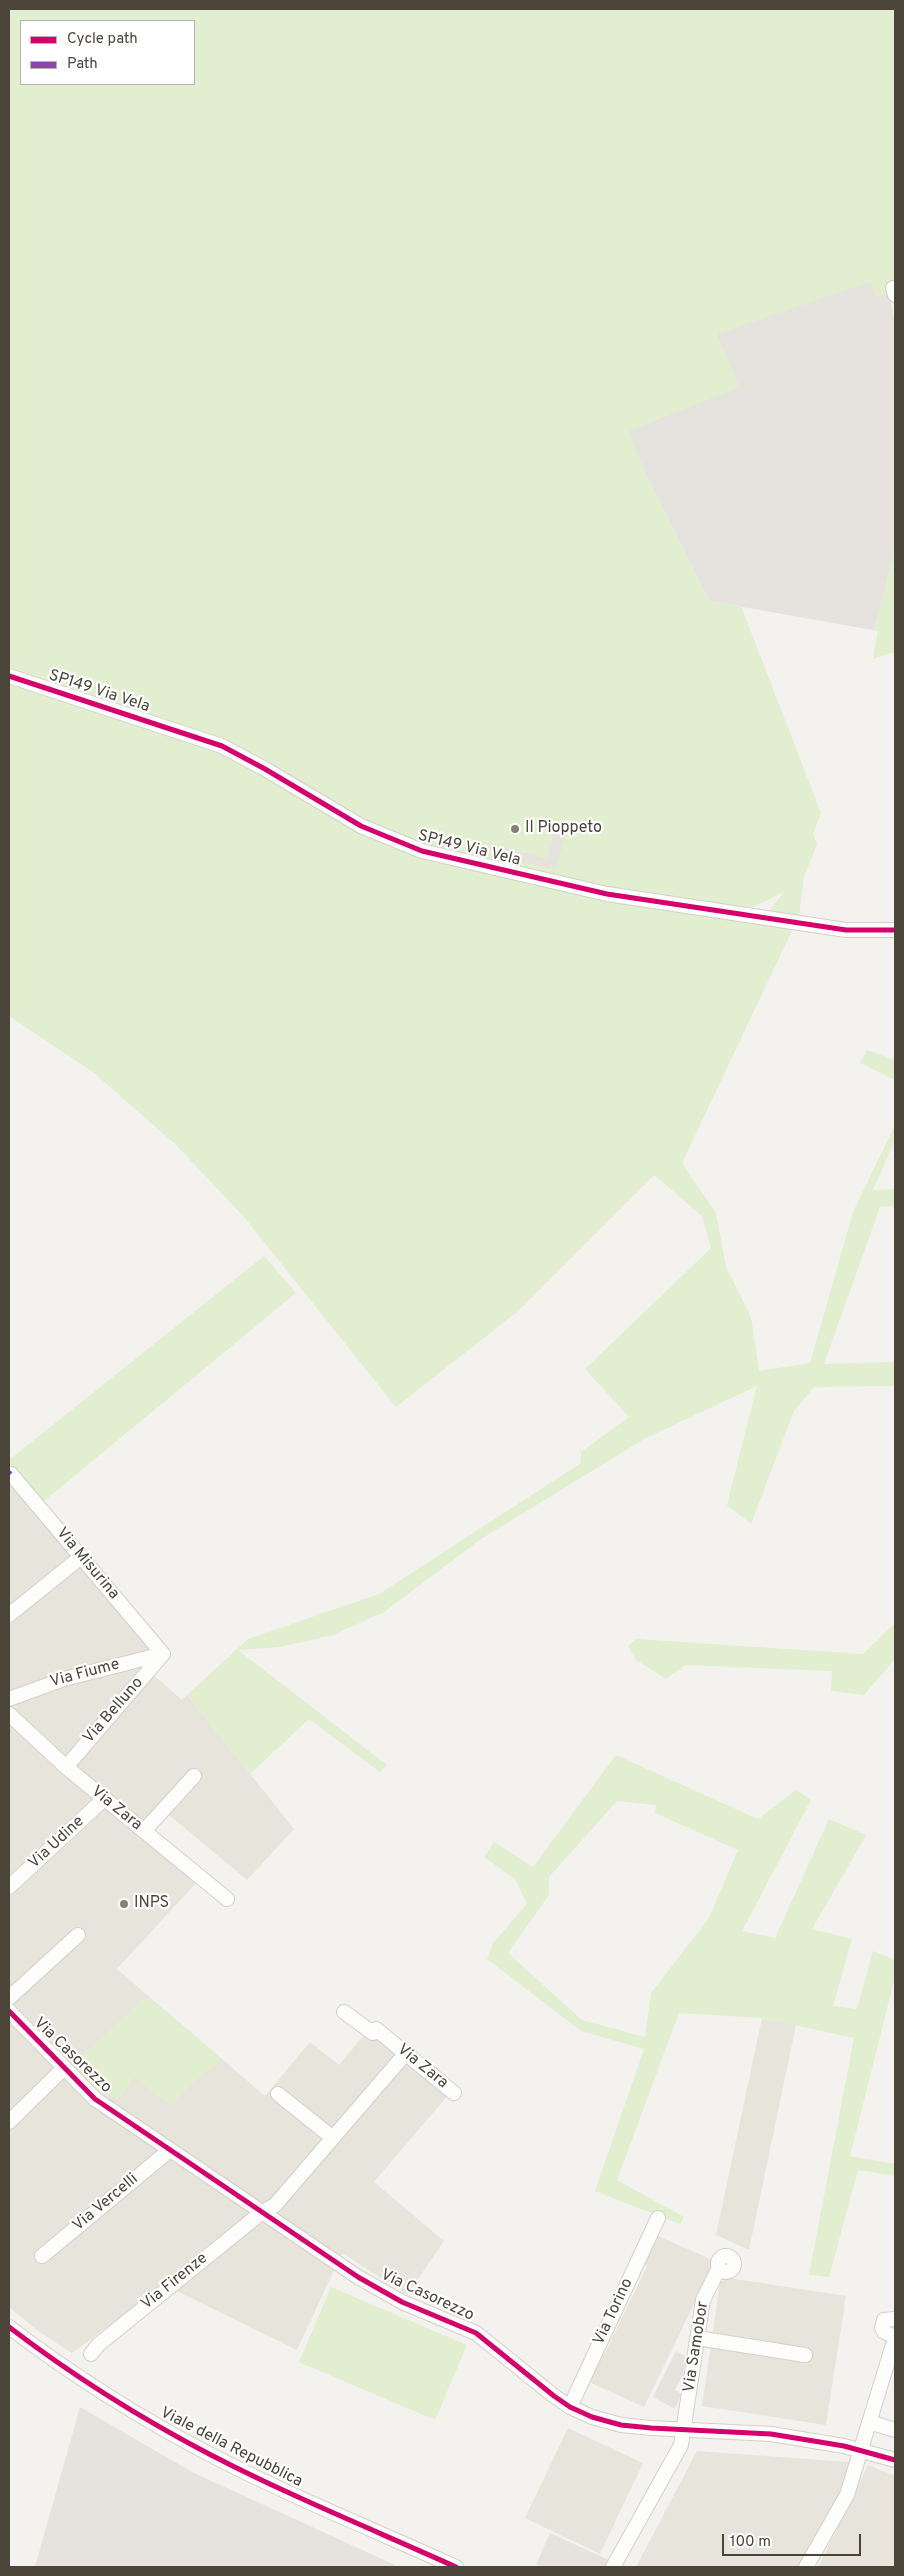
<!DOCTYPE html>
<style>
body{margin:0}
#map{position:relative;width:904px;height:2576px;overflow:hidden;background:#f4f2ee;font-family:Overpass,sans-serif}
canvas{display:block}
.frame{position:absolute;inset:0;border:10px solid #4b4439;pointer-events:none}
.legend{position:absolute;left:20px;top:20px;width:175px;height:65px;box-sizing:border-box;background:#fff;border:1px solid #b7b4b0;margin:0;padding:6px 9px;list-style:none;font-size:15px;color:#4b4439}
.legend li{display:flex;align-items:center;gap:10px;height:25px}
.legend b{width:25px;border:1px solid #b7b4b0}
.scale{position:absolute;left:722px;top:2534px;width:139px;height:22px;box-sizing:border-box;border:2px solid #4b4439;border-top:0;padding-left:6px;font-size:15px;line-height:18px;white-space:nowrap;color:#4b4439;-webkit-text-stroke:4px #fff;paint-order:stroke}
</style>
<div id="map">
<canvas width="904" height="2576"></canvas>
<div class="frame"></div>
<ul class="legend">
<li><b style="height:6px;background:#d6006c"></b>Cycle path</li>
<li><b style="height:6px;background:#8e44ad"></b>Path</li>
</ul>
<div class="scale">100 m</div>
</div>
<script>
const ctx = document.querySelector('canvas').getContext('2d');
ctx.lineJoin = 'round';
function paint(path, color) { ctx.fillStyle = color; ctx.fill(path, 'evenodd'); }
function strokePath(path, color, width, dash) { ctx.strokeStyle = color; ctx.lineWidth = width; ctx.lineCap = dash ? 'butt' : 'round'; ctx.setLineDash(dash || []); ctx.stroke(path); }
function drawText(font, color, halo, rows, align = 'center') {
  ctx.font = font + ' Overpass,sans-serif'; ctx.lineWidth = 4.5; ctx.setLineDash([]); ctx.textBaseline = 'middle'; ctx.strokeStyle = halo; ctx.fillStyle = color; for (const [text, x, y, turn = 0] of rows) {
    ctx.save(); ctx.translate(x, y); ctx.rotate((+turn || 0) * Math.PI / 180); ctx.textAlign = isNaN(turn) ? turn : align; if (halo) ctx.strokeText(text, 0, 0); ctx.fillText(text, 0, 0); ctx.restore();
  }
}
const residential = new Path2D(`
 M9 1476 163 1654 149 1671 182 1700 187 1695 294 1829 247 1880 158 1806 135 1831 197 1882 117 1969 265 2096 310 2042 339 2065 370 2028 449 2094 374 2182 444 2241 407 2295 342 2253 297 2350 164 2285 72 2353 38 2331 9 2307Z
 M762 2018 796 2025 749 2250 716 2235Z
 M658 2236 715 2261 644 2407 589 2382 603 2353H605L647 2266 644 2265Z
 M729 2278 846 2296 826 2425 702 2406 720 2282Z
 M568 2428 643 2463 600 2554 525 2518Z
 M697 2451 849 2462 846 2481 799 2567H636Z
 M868 2465 895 2476V2567H818Z`);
const industrial = new Path2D(`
 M887 278 895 325V550L874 629 878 631 709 601 644 470 628 431 733 389 706 324 798 290Z
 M80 2407 192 2472 395 2565V2567H35Z`);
const green = new Path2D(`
 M9 9H895V310L890 292 876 297 870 282 717 334 740 387 629 431 644 470 709 601 741 606 821 813 813 834 817 845 804 876 799 916 682 1163 716 1213 726 1267 751 1317 759 1371 810 1363 853 1212 895 1125V1140L873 1190 895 1189V1206L880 1207 824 1364 895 1362V1386L814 1387 794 1411 751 1524 727 1505 757 1386 644 1439 481 1539 384 1612 333 1635 280 1647 238 1650 387 1765 380 1772 309 1719 250 1774 187 1695 248 1639 379 1594 581 1463V1452L629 1417 585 1369 711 1248 702 1216 654 1175 517 1312 396 1407 244 1217 175 1144 93 1072 9 1016ZM21 21H194V84H21ZM784 892 769 911 763 925H758L749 909Z
 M895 550V652L873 659 878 631 874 629Z
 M867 1050 895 1060V1080L860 1063Z
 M264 1256 296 1293 38 1506 9 1476V1460Z
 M895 1623V1659L864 1695 831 1691 832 1671 685 1665 666 1679 636 1660 628 1646 636 1639 863 1654Z
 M616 1755 758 1819 796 1790 811 1800 742 1931 775 1938 829 1819 866 1835 812 1929 852 1939 833 2006 857 2009 873 1951 895 1960V1977L850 2156 895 2164V2176L858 2170 829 2277 809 2275 854 2038 762 2018 679 2013 617 2180 684 2217 680 2224 595 2191 644 2049 581 2031 487 1959 493 1943 527 1904 515 1879 484 1857 494 1842 533 1867ZM617 1801 656 1805 655 1813 738 1850 709 1918 651 1993 645 2037 582 2020 508 1953 549 1895V1877Z
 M147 1996 222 2059 190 2086 172 2106 134 2078 118 2100 109 2095 106 2100 72 2064Z
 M331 2287 467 2345 435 2420 299 2362Z`);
const parking = new Path2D(`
 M554 833 565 836 555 870 489 854 491 845 547 859Z
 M676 2351 686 2357 683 2374 675 2390 681 2394 675 2409 653 2397Z
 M97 2428 129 2451 80 2565 46 2551Z
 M179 2470 210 2485 199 2508 168 2492Z
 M550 2533 609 2560 606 2567H544L536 2564Z`);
const minor = new Path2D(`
 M893 288 895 295
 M9 676 222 746 265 769 361 826 422 851 607 894 846 930H895
 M9 1476 11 1474 163 1654
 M9 1615 81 1557
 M9 1699 64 1679 163 1654
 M9 1714 66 1767 227 1899
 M66 1767 163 1654
 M144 1831 194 1776
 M9 1887 104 1799
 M9 1998 78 1935
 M9 2011 95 2099 358 2277 402 2302 476 2333 554 2396 570 2407 592 2417 621 2425 651 2428 771 2434 844 2446 895 2460
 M344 2012 373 2033 376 2029 454 2093
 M278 2094 333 2138
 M9 2122 64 2068
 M718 2264a8 8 0 1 1 16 0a8 8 0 1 1-16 0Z
 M42 2256 170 2150
 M895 2319 884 2320 882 2328 884 2332 895 2337
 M9 2327C72 2375 140 2418 211 2455 290 2496 374 2530 456 2567
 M697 2338 805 2355
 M91 2354 98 2345 261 2213 275 2205 406 2053
 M570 2407 658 2218
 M869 2422 895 2430
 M613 2567 681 2445 703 2300 719 2268
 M806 2567 847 2495 895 2338`);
const quiet = new Path2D(`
 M9 1472 11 1474`);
const cycleway = new Path2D(`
 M9 676 222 746 265 769 361 826 422 851 607 894 846 930H895
 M9 2011 95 2099 358 2277 402 2302 476 2333 554 2396 570 2407 592 2417 621 2425 651 2428 771 2434 844 2446 895 2460
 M9 2327C72 2375 140 2418 211 2455 290 2496 374 2530 456 2567`);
const markers = [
 [515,829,5,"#868178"],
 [124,1904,5,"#868178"]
];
const streetNames = [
 ["SP149 Via Vela",99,692,18],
 ["SP149 Via Vela",469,849,14],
 ["Via Misurina",87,1564,50],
 ["Via Fiume",85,1674,-15],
 ["Via Belluno",114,1711,-49],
 ["Via Zara",116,1809,39],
 ["Via Udine",57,1843,-43],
 ["Via Casorezzo",72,2056,44],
 ["Via Zara",422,2067,39],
 ["Via Vercelli",106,2203,-40],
 ["Via Firenze",175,2282,-39],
 ["Via Casorezzo",427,2296,25],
 ["Via Torino",614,2312,-65],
 ["Via Samobor",697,2347,-81],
 ["Viale della Repubblica",231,2448,27]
];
const poiNames = [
 ["Il Pioppeto",525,829],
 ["INPS",134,1904]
];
paint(residential, '#e7e4dc');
paint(industrial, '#e6e2de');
paint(green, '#e1eecf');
paint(parking, '#e6e3df');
strokePath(minor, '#d2d0cb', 16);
strokePath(minor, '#fdfdfc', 14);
strokePath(quiet, '#8e44ad', 4, [8, 4]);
strokePath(cycleway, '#d6006c', 5);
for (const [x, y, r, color] of markers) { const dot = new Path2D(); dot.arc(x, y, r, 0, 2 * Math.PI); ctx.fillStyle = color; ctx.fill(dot); strokePath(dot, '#fff', 2); }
drawText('16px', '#4b4439', '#fff', streetNames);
drawText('16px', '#4b4439', '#fff', poiNames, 'left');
</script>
